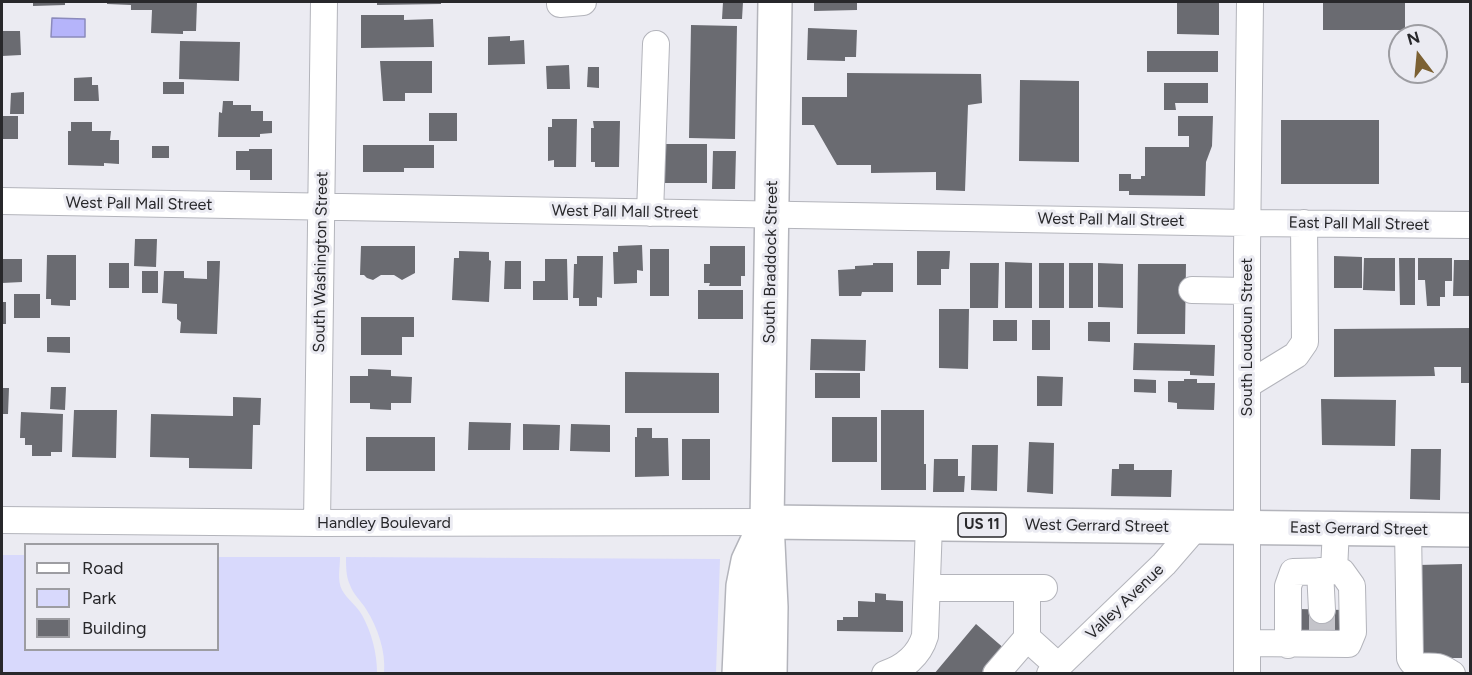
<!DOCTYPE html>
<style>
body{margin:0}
#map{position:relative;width:1472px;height:675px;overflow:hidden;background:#ebebf2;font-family:Figtree,sans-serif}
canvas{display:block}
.frame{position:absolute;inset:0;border:3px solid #28282b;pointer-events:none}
.legend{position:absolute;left:24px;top:543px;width:195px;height:108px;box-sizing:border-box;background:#ebebf2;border:2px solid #9d9da2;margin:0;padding:8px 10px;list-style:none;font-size:18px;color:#28282b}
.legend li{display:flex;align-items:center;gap:12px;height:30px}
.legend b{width:30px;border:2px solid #9d9da2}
.north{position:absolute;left:1388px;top:24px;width:60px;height:60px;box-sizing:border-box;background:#ebebf2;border:2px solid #9d9da2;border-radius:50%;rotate:344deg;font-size:16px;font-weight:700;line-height:24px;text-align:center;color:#28282b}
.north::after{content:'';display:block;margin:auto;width:21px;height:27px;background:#7c6133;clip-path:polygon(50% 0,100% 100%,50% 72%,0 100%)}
</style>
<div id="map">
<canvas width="1472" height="675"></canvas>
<div class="frame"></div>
<ul class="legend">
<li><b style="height:8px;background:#fff"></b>Road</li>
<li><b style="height:16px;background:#d8d9fc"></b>Park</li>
<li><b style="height:16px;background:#6a6b71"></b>Building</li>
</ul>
<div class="north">N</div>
</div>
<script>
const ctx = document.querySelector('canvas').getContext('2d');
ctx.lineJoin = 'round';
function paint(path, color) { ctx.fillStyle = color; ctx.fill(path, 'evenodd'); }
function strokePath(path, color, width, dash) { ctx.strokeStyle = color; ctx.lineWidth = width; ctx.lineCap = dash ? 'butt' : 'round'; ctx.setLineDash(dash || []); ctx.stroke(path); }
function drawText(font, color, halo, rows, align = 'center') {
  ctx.font = font + ' Figtree,sans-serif'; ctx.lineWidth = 6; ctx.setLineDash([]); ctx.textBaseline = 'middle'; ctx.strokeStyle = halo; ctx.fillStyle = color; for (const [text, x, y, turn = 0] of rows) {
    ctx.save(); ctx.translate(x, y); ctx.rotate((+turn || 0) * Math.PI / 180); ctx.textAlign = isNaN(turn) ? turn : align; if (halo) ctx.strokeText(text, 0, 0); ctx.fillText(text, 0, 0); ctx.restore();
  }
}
const green = new Path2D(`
 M2 555H25L26 650H218V557H340C340 568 337 580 342 590 347 599 357 606 362 615 372 633 377 654 377 673H2Z
 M346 557 720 559 716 673H384C386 652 378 628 366 609 361 601 353 594 350 585 346 577 346 566 346 557Z`);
const water = new Path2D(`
 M52 18 85 19V37H51Z`);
const building = new Path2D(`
 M33 2H65V5L33 6Z
 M107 2H197L196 31H183V34L151 33 152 10H131V5L107 4Z
 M377 2H441V4L377 5Z
 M723 2H743L742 19H722Z
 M814 2H857V10L814 11Z
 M1177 2H1219V35L1177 34Z
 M1323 2H1405V30H1323Z
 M361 15H404V20L433 19 434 47 361 48Z
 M691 25 737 26 735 139 689 138Z
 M808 28 857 30 856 57H845V61L807 60Z
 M2 31H20L21 55 2 56Z
 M510 36V41L524 40 525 64 488 65V37Z
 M180 41 240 42 239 81 179 79Z
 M1147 51H1218V72H1147Z
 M380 61H432V93H405V101H383Z
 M569 65 570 89H547L546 66Z
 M588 67H599V88L587 87Z
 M847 73 981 74 982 103 968 105 965 191 936 190V172L871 173V165H837L814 125H802V97H847Z
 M92 77V85H98L99 101H74V78Z
 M1020 80 1079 81V162L1019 161Z
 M163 82H184V94H163Z
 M1164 83H1208V103H1175L1176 110H1164Z
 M24 92V114H10L11 93Z
 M223 101H233V105H251V111H263V121H272V133L260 134V137H218L219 112 222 113Z
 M429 113H457V141H429Z
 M2 116H18V139H2Z
 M1178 116H1213L1212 146 1206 162 1205 196 1129 195V191H1119V174H1131V179H1141V176H1145V147H1189V136H1178Z
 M552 119H577L576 167H554V160L548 161V127H552Z
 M1281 120H1379V184H1281Z
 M593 121H620L619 167H595V162H591V128H594Z
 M71 122H92V131H111L110 140H119V164L104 163V166L68 165V131H71Z
 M663 144H707V183H663Z
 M363 145H434V168H404V172H363Z
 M152 146H169V158H152Z
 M249 149H272V180H250V170H236V151H249Z
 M713 151H736L735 189H712Z
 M135 239H157L156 267 134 266Z
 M642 245 643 271 637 270V283L614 284 613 252H618V246Z
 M361 246H415V273L402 280 394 275H381L373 280 367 278 364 275H360Z
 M710 246H745V276H741V286H709L710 283H704V264H710Z
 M650 249H669V296H650Z
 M459 251 489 252V260L491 261 489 302 452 300 454 258H459Z
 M917 251H950L949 269H941V285H917Z
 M47 255H76V300H70V306L51 305V299H46Z
 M577 256H603L602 298 597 297V306H579V298H573L574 264H577Z
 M1334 256 1362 257V288H1334Z
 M1364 258H1395V291L1363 290Z
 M1399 258H1415V305H1400Z
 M1418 258H1452V281H1445V297H1440V306H1427L1425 280H1418Z
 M2 259H22V282L2 283Z
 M545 259H567L568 300H533V281H545Z
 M1454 260H1470V296H1453Z
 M207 261H220L217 334 180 333 181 322 177 319V304L162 303 164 271H184V278L207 279Z
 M505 261H521V289H504Z
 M1005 262 1032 263V308H1005Z
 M109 263H129V288H109Z
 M873 263H893V292H862L861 296H839L838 270 855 269V266L873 265Z
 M970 263H999L998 308H970Z
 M1039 263H1064V308H1039Z
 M1069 263H1093V308H1069Z
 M1098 263 1123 264V308L1098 307Z
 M1138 264H1186L1185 334H1137Z
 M142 271H158V293H142Z
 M698 290H743V319H698Z
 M14 294H40V318H14Z
 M2 302H6V324H2Z
 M939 309H969L968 369 939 368Z
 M361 317H414V337H402V355H361Z
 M993 320H1017V341H993Z
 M1032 320H1050V350H1032Z
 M1088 322H1110V342L1088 341Z
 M1470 328V383H1461V367H1434L1435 376 1334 377V329Z
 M47 337H70V353L47 352Z
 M811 339 866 340 865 371 810 370Z
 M1134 343 1215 345 1214 376 1190 375V371L1133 370Z
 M368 369 391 370V376L412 377 411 403H391V410L370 409V403H350V376H368Z
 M625 372 719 373V413H625Z
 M815 373H860V398H815Z
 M1037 376 1063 377 1062 406H1037Z
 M1134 379 1156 380V393L1134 392Z
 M1184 379H1197V383H1215L1214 410 1177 409V403L1168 402V381H1184Z
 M51 387H66L65 410 50 409Z
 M2 388H9L8 414H2Z
 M233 397 261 398 260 425H253L252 469 189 468V458L150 457 151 414 233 416Z
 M1321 399 1396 400 1395 446 1322 445Z
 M74 410H117L116 458 72 457Z
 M881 410H924V464H926V490H881Z
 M21 412 63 414 62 452H51V456H32V445H25V438H20Z
 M832 417H877V462H832Z
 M469 422 511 423 510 450H468Z
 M523 424 560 425 559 450H523Z
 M571 424 610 425V452L570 451Z
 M637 428H652V438H668L669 476 635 477V437H637Z
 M366 437H435V471H366Z
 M682 439H710V480H682Z
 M1029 442 1054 443 1053 494 1027 492Z
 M972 445H998L997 491 971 490Z
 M1411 449H1441L1440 500 1410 499Z
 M934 459H958V476H965L964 492H933Z
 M1119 464H1134V470H1172L1171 497 1111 496 1112 469H1119Z
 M1462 564V658H1418V565Z
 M875 593 886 594V600L903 601V632L837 631V620H843V617H858V601L875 602Z
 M1297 609 1346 610 1345 631 1296 630Z
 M976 624 1006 650 986 674H934Z`);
const minorTunnel = new Path2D(`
 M1322 610V631`);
const minor = new Path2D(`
 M560 4 583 2
 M2 201 1248 223 1470 225
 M650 213 656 44
 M1192 290 1247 291
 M1247 385 1296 355 1305 342 1304 223
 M2 520 317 523 767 522
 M317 523 324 2
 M1408 529 1410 658C1415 670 1427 665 1438 667 1443 668 1447 671 1452 674
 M1320 571 1322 610
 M927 588H1044
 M1027 588V638L1058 666
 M1247 643 1348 644 1353 632 1352 586 1342 572 1334 571 1336 528
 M1288 645V586L1293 572 1334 571
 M885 674C903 668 919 656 925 636L929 524
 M996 674 1027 638
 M1050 674 1164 564 1196 527
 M1247 674V250L1250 2`);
const major = new Path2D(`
 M767 522 1470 530
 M739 674 743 586 748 561 763 529
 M770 674 771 607 767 522 775 2`);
const shields = [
 [982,525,48]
];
const shieldNames = [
 ["US 11",982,525]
];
const streetNames = [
 ["West Pall Mall Street",139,204,1],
 ["West Pall Mall Street",625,212,1],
 ["West Pall Mall Street",1111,220,1],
 ["East Pall Mall Street",1359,224,1],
 ["South Washington Street",321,262,-89],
 ["South Braddock Street",771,262,-89],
 ["South Loudoun Street",1247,337,-90],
 ["Handley Boulevard",384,523],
 ["West Gerrard Street",1097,526,1],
 ["East Gerrard Street",1359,529,1],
 ["Valley Avenue",1125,602,-44]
];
paint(green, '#d8d9fc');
paint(water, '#b5b4fa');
strokePath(water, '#8b8abc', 1.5);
paint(building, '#6a6b71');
strokePath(minorTunnel, '#c4c4ca', 26, [26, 13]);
strokePath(minor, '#b3b4bb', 28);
strokePath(major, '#b3b4bb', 36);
strokePath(minor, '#fff', 26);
strokePath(major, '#fff', 33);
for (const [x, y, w] of shields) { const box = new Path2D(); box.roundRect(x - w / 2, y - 12, w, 24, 4.5); ctx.fillStyle = '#ebebf2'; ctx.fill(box); strokePath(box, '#28282b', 1.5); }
drawText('bold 15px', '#28282b', null, shieldNames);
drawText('16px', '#28282b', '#ebebf2', streetNames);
</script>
